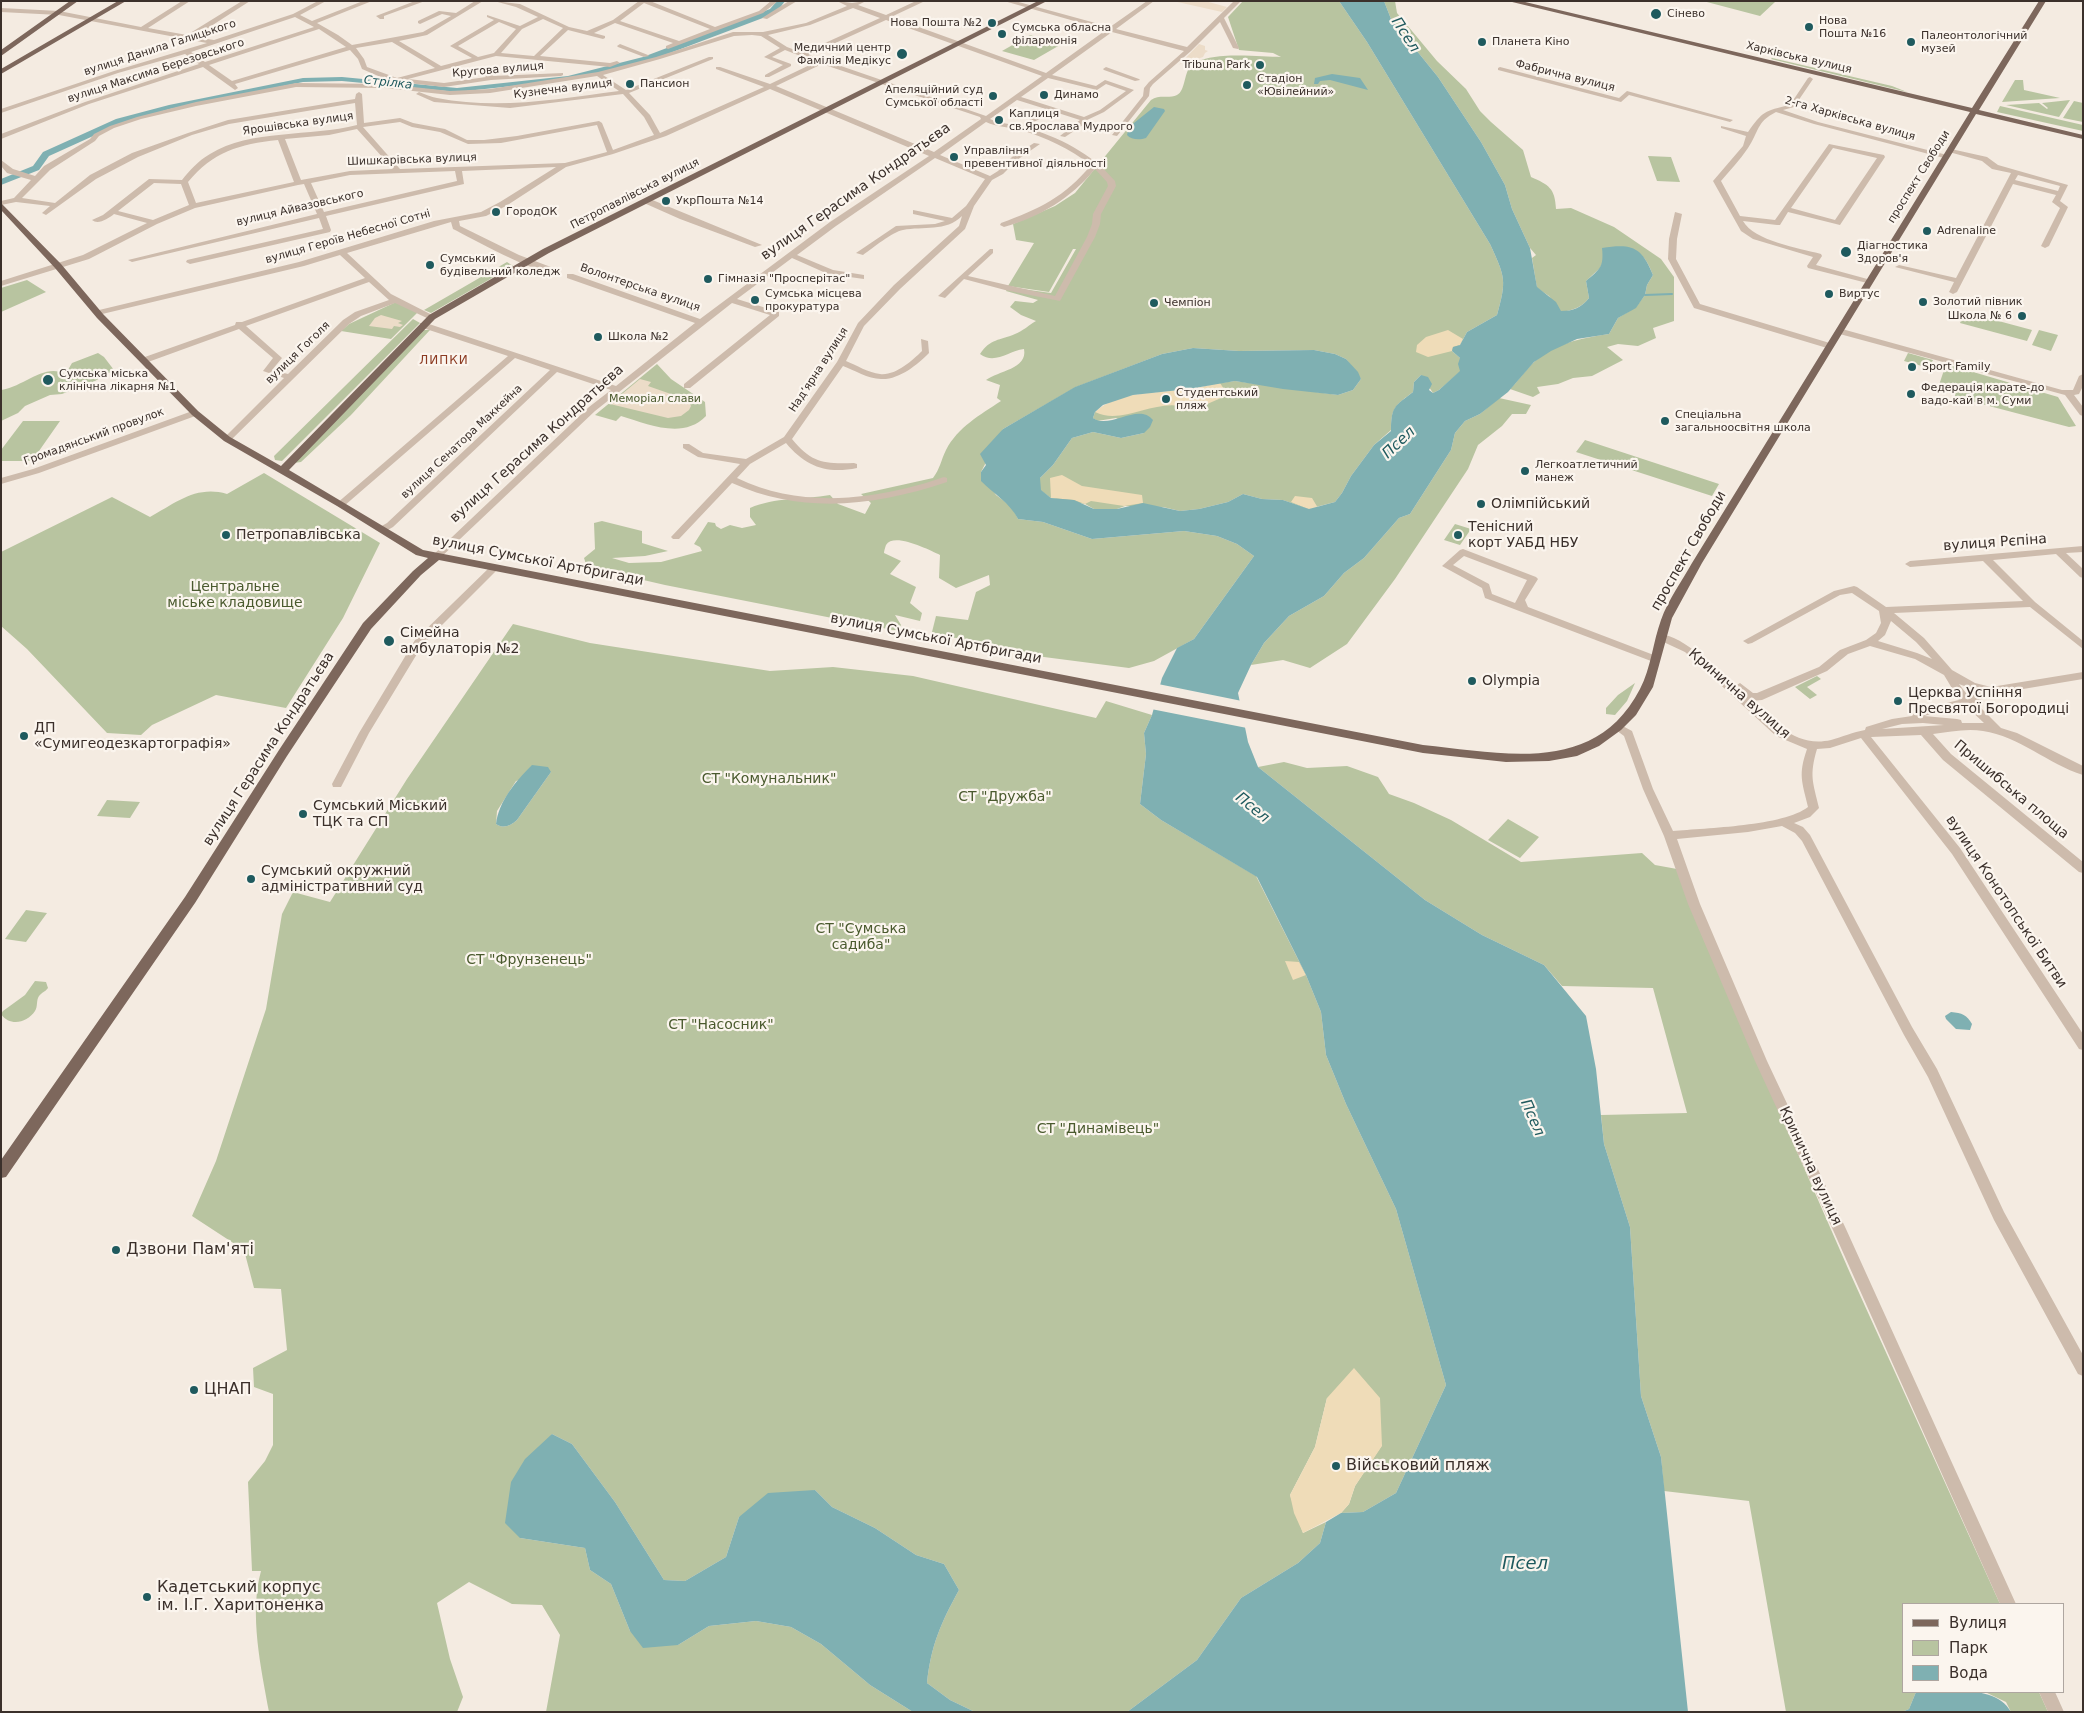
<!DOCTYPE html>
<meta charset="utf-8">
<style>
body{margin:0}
#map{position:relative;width:2084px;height:1713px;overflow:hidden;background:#f4ebe1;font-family:"DejaVu Sans",sans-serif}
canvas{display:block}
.frame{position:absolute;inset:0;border:2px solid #3b302b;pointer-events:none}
.legend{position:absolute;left:1902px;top:1603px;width:162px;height:90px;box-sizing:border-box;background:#fbf5ee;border:1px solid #aea6a0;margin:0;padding:6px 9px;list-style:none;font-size:15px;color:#3b302b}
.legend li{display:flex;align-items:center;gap:10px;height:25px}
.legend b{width:25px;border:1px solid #aea6a0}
</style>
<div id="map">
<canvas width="2084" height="1713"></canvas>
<div class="frame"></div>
<ul class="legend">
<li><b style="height:6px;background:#7d675c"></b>Вулиця</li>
<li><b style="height:14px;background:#b8c4a0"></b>Парк</li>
<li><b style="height:14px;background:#7fb0b2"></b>Вода</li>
</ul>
</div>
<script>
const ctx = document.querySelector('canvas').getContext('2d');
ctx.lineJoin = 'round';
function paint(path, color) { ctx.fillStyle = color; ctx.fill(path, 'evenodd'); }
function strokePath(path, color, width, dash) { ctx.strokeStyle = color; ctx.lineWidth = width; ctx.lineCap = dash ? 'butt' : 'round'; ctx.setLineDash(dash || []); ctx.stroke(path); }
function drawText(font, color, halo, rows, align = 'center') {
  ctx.font = font + ' "DejaVu Sans",sans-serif'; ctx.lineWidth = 4.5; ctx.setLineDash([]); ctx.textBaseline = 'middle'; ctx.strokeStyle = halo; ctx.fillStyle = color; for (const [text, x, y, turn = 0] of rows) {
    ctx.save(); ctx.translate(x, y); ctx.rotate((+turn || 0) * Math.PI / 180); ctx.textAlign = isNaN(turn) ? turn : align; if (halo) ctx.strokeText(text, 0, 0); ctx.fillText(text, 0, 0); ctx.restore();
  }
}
const green = new Path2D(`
 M1243 1H1339L1367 42 1490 244C1505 277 1507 280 1497 315L1467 332 1460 345 1452 351 1460 358 1461 371 1439 390 1433 393 1421 375 1414 382 1413 392C1396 405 1391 407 1391 430L1374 445 1351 476 1342 493 1335 502 1308 509 1283 500 1262 499 1243 494 1228 502 1199 509 1180 511 1163 507 1125 506 1117 509H1094L1085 504 1051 498 1040 490V478L1053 465 1072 438 1093 432 1121 438 1144 433 1116 418 1097 421 1093 418 1095 412 1220 383 1235 381 1338 395 1353 390 1361 379 1346 359 1335 354 1314 350 1239 351 1193 348 1162 354 1076 387 1003 429 981 472 996 495 1012 507 1018 519 1043 522 1092 539 1184 531 1217 536 1237 544 1254 556 1194 639 1154 661 1129 668 1044 657 957 638 931 636 936 616 968 620 976 592 990 585 989 575 956 588 939 578 940 555C929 550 894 532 886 545 885 548 884 551 884 553L901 561 890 574 916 587 910 603 922 613 920 621 895 615 901 625 898 631 665 585 587 567 584 558 595 549 594 523 602 521 642 531V543L668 551 645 556 612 558 629 563 661 562 702 551 700 547 694 544 708 522 715 523 716 526 721 529 730 525 742 528 756 525 750 517V508C775 497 803 500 830 495L838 504 865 514 871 503 861 494 933 478C940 469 941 460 946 450 958 427 980 415 1001 401L997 398 1000 385 986 380C998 371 1028 369 1024 349 1008 351 995 365 980 354 991 338 999 341 1015 334 1023 331 1029 325 1036 321L1021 315 1010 307 1015 301 1033 303 1038 300 1006 291 1008 287 1051 293 1076 249H1073L1049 292 1008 286 1034 243 1016 240 1013 224 1055 206 1075 193 1151 100C1159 94 1169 99 1177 95 1185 91 1184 74 1190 67 1205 50 1259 57 1281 57L1273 53 1239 50 1228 17Z
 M1384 1H1395L1397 13 1437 61 1466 89 1480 111 1491 122 1523 150 1531 177C1549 185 1555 188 1556 209L1571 208 1614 227 1661 259 1674 277V321L1653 328 1656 338 1638 346 1618 344 1607 347 1623 360 1592 376 1573 378 1558 384 1537 387 1540 393 1533 397 1510 389C1518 381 1525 371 1533 363 1554 343 1582 338 1609 334L1618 318 1636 307 1645 295 1647 285 1653 275C1647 260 1643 253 1627 247L1603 262 1600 268 1586 281 1589 298C1581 308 1573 310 1561 312L1549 296 1537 288 1532 258 1536 255 1530 248 1512 209 1505 185 1481 142 1438 77 1391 19Z
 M1703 1H1771L1775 2 1760 16Z
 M1030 35 1060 45 1034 60 1002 51Z
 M1772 58 1892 86 1907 92 1771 59Z
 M2015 80H2023L2024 90 2060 98 2002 102Z
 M2070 100 2059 117 2006 105 2039 103 2047 109 2048 108 2042 103Z
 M2074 101 2083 103V122L2063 118Z
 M2000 106 2083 125V131L1997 112Z
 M1648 156 1671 157 1680 182 1657 181Z
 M507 262 513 266 431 313 424 310Z
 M27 280 46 292 1 312V288Z
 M396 302 418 312 391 339 341 331 349 324Z
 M1965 312 2032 330 2027 341 1960 323Z
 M413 319 420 323 282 461 275 460 274 456Z
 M423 330H430L351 415 301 462 294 463Z
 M2039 330 2058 335 2051 351 2032 345Z
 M98 353 104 357 114 370 95 381 62 394 50 395 25 406 18 413 1 421V390C20 389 47 361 65 375L72 363Z
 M1908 353 1933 360 1929 368 1904 361Z
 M657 364 671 379 705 402 706 416C683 440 648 424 621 416L616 421 595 415Z
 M1946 364 2058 397 2076 426 2069 427 1955 397V389L1939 385Z
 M1499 398 1531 405 1526 414H1512L1502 426 1478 445 1468 469 1395 579 1347 644 1310 668 1283 660 1251 665 1264 643 1289 616 1324 596 1344 573 1364 558 1399 518 1410 514 1451 450 1455 433 1465 421 1480 414Z
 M23 421H60L32 461H1V450Z
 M1585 440 1719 484 1712 496 1576 452Z
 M264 473 380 543 343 618 286 708 216 695 152 725 141 735 107 733 27 649 1 626V552L112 497 150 517C176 503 196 485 227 494Z
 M1455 524 1471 529 1460 545 1444 540Z
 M513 624 590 643 770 671 833 667 913 676 1096 718 1106 701 1152 715 1144 733 1146 754 1140 804 1161 820 1256 876 1306 975 1321 1012 1326 1055 1346 1104 1396 1209 1446 1385 1396 1493 1363 1512 1341 1513 1349 1504 1355 1486 1382 1445 1327 1398 1315 1447 1290 1495 1303 1533 1326 1522 1320 1543 1298 1563 1241 1598 1197 1660 1127 1712H975L950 1700 927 1683C931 1645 941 1623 959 1590L944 1564 916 1555 875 1528 832 1507 815 1490 739 1517 726 1557 685 1581 664 1580 615 1502 572 1444 552 1434 520 1538 585 1548 590 1570 611 1584 630 1631 678 1645 709 1626 756 1621 791 1627 821 1644 870 1685 913 1712H546L560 1635 542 1605 512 1604 469 1582 437 1603 450 1659 463 1697 457 1712H269C261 1668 249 1614 261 1571H252L248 1482 265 1461 273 1445V1394L254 1387 253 1368 287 1350 281 1289 254 1288 244 1250 192 1216 216 1161 266 1009 282 914 293 892 330 902 407 779ZM551 772 517 820C510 826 504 829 496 824L497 811 516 781Z
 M1817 676 1821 679 1807 687 1817 695 1810 699 1795 687Z
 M1635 683 1627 701 1615 715 1606 714V708L1618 695Z
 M1284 762 1307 768 1347 766 1378 777 1389 794 1414 803 1451 820 1521 862 1642 853 1655 865 1677 869 1701 932 1850 1273 2000 1604H1903V1692H1916L1909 1709 1902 1712H1786L1749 1501 1664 1491 1661 1457 1641 1396 1630 1227 1604 1144 1601 1115 1687 1113 1653 988 1562 986 1544 965 1482 935 1425 900 1258 767Z
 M107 800 140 802 130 818 97 816Z
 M1508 819 1539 837 1520 858 1488 840Z
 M26 910 47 913 26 942 5 939Z
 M35 981 46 982 48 988C45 992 42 992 39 996 36 1000 38 1007 35 1011 27 1023 10 1027 1 1014L3 1011 25 995Z
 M1985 1692H2039L2048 1712H2011L2006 1702Z`);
const sand = new Path2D(`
 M1448 330 1463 339 1460 345 1453 347 1452 351 1428 357 1416 352 1417 345 1426 337Z
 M1220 383 1228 395 1198 408 1188 402 1180 406C1152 401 1121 425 1095 412 1119 390 1158 394 1189 389 1199 388 1209 385 1220 383Z
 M1062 475 1082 486 1142 495 1143 503 1124 506 1091 501 1085 504 1074 500 1051 498 1050 478Z
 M1295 496 1312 498 1318 508 1308 509 1291 502Z
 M1285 961 1299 962 1306 975 1293 980Z
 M1354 1368 1380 1398 1382 1446 1355 1486 1349 1504 1341 1513 1303 1533 1294 1513 1290 1495 1315 1447 1327 1398Z`);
const plaza = new Path2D(`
 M1173 1H1205L1227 7 1222 12Z
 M1199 44 1205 46V50L1208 51 1205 53 1203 57 1194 60 1187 59 1179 65Z
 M381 315 402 321 398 323 403 325 400 327 394 326 392 329 369 326 375 318Z
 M640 379 651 382 648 386 688 400 691 406 689 410 681 416 668 418 610 404Z`);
const water = new Path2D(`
 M1339 1H1384L1391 19 1438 77 1481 142 1505 185 1512 209 1530 248 1537 287 1556 302 1561 311C1573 311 1581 308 1589 298L1586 281C1600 269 1604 267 1602 248 1632 243 1642 247 1653 275L1647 285 1645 295 1636 308 1618 318 1609 334 1577 339 1551 351 1534 362 1508 392 1480 414 1465 421 1455 433 1451 450 1410 514 1399 518 1364 558 1344 573 1324 596 1289 616 1264 643 1251 665 1238 693 1248 742 1258 767 1425 900 1482 935 1544 965 1586 1016 1596 1069 1604 1144 1630 1227 1641 1396 1661 1457 1688 1712H1127L1197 1660 1241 1598 1298 1563 1320 1543 1326 1522 1341 1513 1363 1512 1396 1493 1446 1385 1396 1209 1346 1104 1326 1055 1321 1012 1306 975 1257 877 1161 820 1140 804 1146 754 1144 733 1152 715 1162 678 1177 648 1194 639 1254 556 1237 544 1217 536 1184 531 1092 539 1043 522 1018 519C1010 503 994 494 981 481V472L986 465 980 454 1003 429 1075 387 1162 354 1193 348 1239 351 1314 350 1335 354 1346 359 1358 372 1361 379 1353 390 1338 395 1283 389 1235 381 1189 389 1133 395 1103 405 1095 412 1093 418C1110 430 1138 402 1153 420L1150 427 1144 433 1121 438 1093 432 1072 438 1053 465 1040 478 1041 490 1051 498 1074 500 1094 509H1117L1143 503 1180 511 1199 509 1228 502 1243 494 1262 499 1283 500 1309 509 1335 502 1342 493 1351 476 1374 445 1391 431C1391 406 1395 406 1413 392L1414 382 1421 375 1428 377 1432 384 1429 390 1433 393 1439 390 1460 371 1458 364 1460 358 1452 351 1453 347 1460 345 1467 332 1497 315C1507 280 1505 277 1490 244L1367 42Z
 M1332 74 1360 78 1368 90 1330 80 1320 81 1318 84H1314L1315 78Z
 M1154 107 1164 109 1165 111 1146 138C1140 140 1131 140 1127 135L1129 127Z
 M532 765 548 767 551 772 517 820C510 826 504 829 496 824 499 801 515 782 532 765Z
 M1951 1012C1962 1013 1967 1015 1972 1024L1970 1030 1956 1029 1946 1019 1945 1016Z
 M552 1434 572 1444 615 1502 664 1580 685 1581 726 1557 739 1517 768 1493 815 1490 832 1507 875 1528 916 1555 944 1564 959 1590C941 1623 931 1645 927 1683L950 1700 975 1712H913L870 1685 821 1644 791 1627 756 1621 709 1626 678 1645 643 1648 630 1631 611 1584 590 1570 585 1548 520 1538 505 1523 511 1482 525 1459Z
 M1916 1692C1944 1692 1996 1683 2011 1712H1902L1909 1709Z`);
const pier = new Path2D(`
 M1158 684 1242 701 1247 728 1151 709Z`);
const stream = new Path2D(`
 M1645 295 1672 294`);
const river = new Path2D(`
 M777 1H785L776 13 649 61 568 80 457 92 342 81 303 82 170 109 122 123 49 156 39 170 1 185V179L33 166 43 152 116 119 169 105 303 78 342 77 457 88 568 76 643 57 770 9Z`);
const minor = new Path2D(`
 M182 1H190L148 28 187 35 242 1H250L194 37 214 40 293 14 318 1H326L300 15 312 21 363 1H372L317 23 338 35 352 45 423 32 451 16 442 14 420 24 418 23V21L439 11 456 13 475 1H483L427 35 399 41 441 66 472 58 450 46 494 20 487 17V15L520 26 538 17 516 7 494 1 520 4 569 27 587 31 613 20 639 1H650L715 27 759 11 771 1H778L763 13 668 49 666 48V46L673 43 615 23 594 33 605 36V38L603 39 568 30 540 56 610 63 617 61 620 63 610 67 496 56 408 79 444 83 486 77 479 68 482 66 493 76 563 73V75L561 76 491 80 444 87 390 81 362 69 358 59 350 50 235 84 238 88 235 90 203 67 89 104 1 139V134L85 102 199 64 185 54 118 73 1 113V109L114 71 207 43 59 15 1 12V8L59 11 141 27ZM644 3 710 29 679 41 620 21ZM295 17 314 27 205 62 191 52ZM543 19 563 28 534 56 501 53 522 29ZM499 22 516 29 494 53 478 57 458 46ZM319 29 346 47 232 81 209 65ZM392 42 435 68 397 78 367 67 364 59 356 48Z
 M415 1H425L384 16V19H380L376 16Z
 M789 1H797L767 19 762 18Z
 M837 1 852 3 866 1 858 5 886 15 916 1H925L891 17 1046 73 1106 30 1004 1H1015L1110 27 1147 1H1154L1116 29 1187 47 1234 1H1241L1224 18 1239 48 1238 49 1233 48 1220 22 1191 51 1153 84 1150 88 1149 96 1117 136 1112 135 1143 96 1144 88 1149 82 1184 51 1112 32 1052 75 1096 86 1105 80 1134 90 1104 112 1087 120 1083 125 1065 137 1060 136 1080 120 1055 112 1029 124H1025V122L1049 110 1017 100 990 119C1001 124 1013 124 1024 127 1059 137 1091 153 1115 181L1116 186 1101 214 1100 224 1095 237 1060 301 1005 290 964 279 945 298 938 296 990 249H993V253L968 276 1055 296 1087 237 1092 224 1093 214 1108 186 1107 182 1095 169C1071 198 1040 217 1004 227L1000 225 1001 223C1039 209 1065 197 1091 165 1070 149 1046 137 1020 130 1009 127 997 127 986 122L940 155 990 176 998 171 1012 157 1034 143 1040 144 1017 160 1003 174 992 180 974 206 965 229 900 289 864 326 846 361C856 365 869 373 880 374 895 376 912 361 922 351L921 339 928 341 929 353C917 365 899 380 881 379 868 379 854 370 843 366L792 439C812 463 823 464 854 463L857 464V468C827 474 806 467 786 443L750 464 737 478C791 504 849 502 907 488 920 485 932 481 944 477L947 478V482C875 506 803 515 732 483L679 539H673L671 537 740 464 698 457 683 448V444H689L703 453 746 459 784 437 837 362 858 323 894 285 959 226 962 216C946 232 923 226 903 230 892 232 873 248 863 255L856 253 896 226 935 224 945 221 913 214V210L952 218 966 206 985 179 935 158 836 226 797 255 833 270 864 275V279L828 274 792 258 737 299 779 312V316L690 388H684V384L770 315 732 303 595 411 439 559H433L431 557 589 407 611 390 557 372 393 527 386 531H380V527L387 523 550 370 515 358 344 506 341 507 336 504 508 356 420 327V323H426L616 386 695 323 567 278V274H573L700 319 830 222 929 156 770 89 666 136 613 154 566 167 506 206 486 216 459 221 460 226 519 255 556 269V273C537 275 473 239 453 229L451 222 347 253 391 294 436 317 429 319 395 303 361 316 349 324 230 441 227 442 223 439 284 378 263 371 273 358 239 329 148 362H142V358L235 325 236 322H242L365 278 340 255 304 266 98 315 94 313 95 311 299 262 434 221 481 212 500 202 556 167 462 171 464 184 326 216 331 230 330 232 190 264 186 262 187 260 323 229 319 218 132 262 128 260 317 214 304 184 298 185 195 208 157 224 89 259 1 286V281L83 255 147 223 114 214C108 219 98 225 92 220L103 215 149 179 182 180C190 170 198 161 210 154 250 129 311 137 357 125L355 103 229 124 192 135 138 157 96 179 46 215 42 213 50 206 16 202 1 205V201L14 198 31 180 7 173 1 166V160L13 169 35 176 44 166 90 139 94 134 110 126 137 117 196 102 296 83 385 84 450 91 490 89 598 72 656 57 733 32H763L806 23 847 6ZM853 8 880 18 803 53 787 47 768 35 810 25ZM886 20 1042 76 986 116 809 55ZM752 35 761 36 780 48 764 57 783 65 765 75V77H769L791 66V64L772 57 785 50 816 62 770 84 720 67H716V69L764 87 660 133 650 115 629 93 713 59V57H709L626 90 603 75 660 59 734 36ZM822 64 980 117 981 119 934 152 776 86ZM597 76 619 91C558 99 498 110 437 98 431 97 425 94 419 92L416 94 434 102 510 108 623 94 644 117 654 135 613 150 602 123 599 121 517 136 484 140H467L445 129 413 123 400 118 364 123 362 94 359 92 356 94 355 99 228 120 188 133 132 153 90 175 55 203 22 198 50 170 95 141 99 136 114 128 141 119 196 106 296 87 385 88 450 95 490 93ZM1048 78 1097 90 1106 84 1126 91 1100 110 1084 117 1021 97ZM400 122 412 127 440 132 468 144 501 143 597 125 607 152 565 163 400 169 363 127ZM357 129 393 169 350 171 301 180 285 139 329 135ZM278 140 294 182 196 203 188 182C213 152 239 144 278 140ZM455 171 457 181 324 212 311 183 350 175ZM154 183 181 184 189 205 153 220 118 211ZM369 282 389 300 355 312 343 320 288 374 272 370 282 358 246 326Z
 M620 44 648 55 649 56 644 57 618 47 617 46Z
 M1106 67 1139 79 1140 80 1135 81 1104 70 1103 69Z
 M1500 67 1619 98 1627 91 1733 120 1730 122 1629 95 1621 102 1498 70V68Z
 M1810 77 1813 79 1794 107 1783 110 1818 122 1951 156 1944 158 1814 124 1776 112C1756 122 1759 132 1748 148 1740 160 1730 170 1721 181L1740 216 1775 220 1829 144 1884 155 1885 157 1840 225 1788 212 1780 225H1777L1743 221C1754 241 1799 248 1821 254L1822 256 1816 265 1871 280V284L1808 268 1807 266 1813 257 1753 239 1741 231 1713 181 1743 146 1746 136 1721 128V126L1748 132C1763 111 1764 111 1790 105L1808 78ZM1833 148 1877 158 1835 220 1791 208Z
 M1951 149 1987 157 1998 165 2068 185 2060 201 2068 207 2049 246 2045 248 2041 246 2060 208 2052 202 2056 195 2013 184 1957 292 1953 294 1949 292 1954 282 1895 267 1899 265 1956 278 2011 173 1992 169 1982 161 1949 152V150ZM2018 175 2060 186 2058 191 2015 180Z
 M644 199H650L762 245 755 247 680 219 644 203Z
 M1675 212 1682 214 1677 239 1676 259 1700 304 1833 344V348H1827L1694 308 1668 259 1669 239Z
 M1836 329H1842L2062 390H2073L2079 376 2083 374V386L2079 394 2074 395 2083 407V416L2080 415 2065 395 1836 333Z
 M195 410 198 411V415L39 473 1 484V478L33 469Z
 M2083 546V552L2066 553 2083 569V578L2080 577 2056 554 1993 560 2035 602 2083 641V649L2030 607 1894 613 1924 638 1952 670 1975 683 1991 687 2083 672V679L1993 694 1975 702 2001 728 2017 733 2083 766V775C2048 764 2019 736 1983 731 1967 728 1949 732 1933 734L1951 754 2083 862V873L2079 872 1943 760 1921 735 1871 737 1960 848 2083 1034V1050L2079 1049 1952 854 1861 738 1830 748 1817 749C1809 776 1813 782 1819 808L1810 817 1794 823 1803 827 1810 835 1912 1027 1937 1069 2004 1212 2083 1355V1376L2078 1374 1994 1220 1928 1077 1904 1035 1802 841 1795 833 1782 826 1748 832 1677 839 1700 904 1767 1061 1846 1229 2016 1604H2000L1833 1230 1755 1061 1688 904 1664 836 1643 789 1624 736 1612 727 1617 723 1632 731 1653 789 1673 831C1706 828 1784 826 1808 807 1802 781 1798 775 1807 749L1776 736 1685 652 1657 639 1656 637 1657 635C1678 630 1720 673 1735 686L1740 683 1753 693H1757L1819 667 1840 650 1866 640 1876 633 1881 623 1879 611 1852 593 1840 595 1752 643 1748 644 1743 641 1834 591 1854 586 1857 587 1886 607 2023 601 1983 561 1910 567 1905 564 1910 561ZM1891 621 1916 642 1932 659 1917 653 1878 641 1885 635ZM1870 646 1915 659 1944 675 1959 700 1917 710 1912 716 1892 719 1866 727 1865 730C1853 732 1842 737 1831 740 1796 748 1774 722 1751 701L1762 700 1827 671 1848 654ZM1959 684 1980 692 1969 697ZM1965 705 1984 723H1962L1961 720 1957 719 1924 716ZM1923 723 1944 725 1882 729 1902 724Z
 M1463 549 1536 577 1538 579 1525 600 1528 607 1659 657 1660 659 1655 662 1651 661 1485 598 1482 588 1442 566 1460 550ZM1464 556 1527 580 1515 603 1492 594 1489 584 1453 565Z
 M494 565 497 566V570L423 644 369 733 341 787H333L332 784 359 733 415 640 491 566Z
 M2039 1692H2055L2064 1712H2048Z`);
const major = new Path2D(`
 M70 1H78L1 56V50Z
 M118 1H126L1 74V69Z
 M1038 1H1047L549 253 435 319 289 470 423 550 1423 745C1503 753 1595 776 1640 689 1651 668 1653 642 1661 620 1668 600 1682 581 1692 563L1970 112 1508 1H1521L1972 108 2039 1H2046L1979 110 2083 135V139L1976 114 1702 563 1672 618 1653 687 1636 715 1621 730 1599 746 1577 756 1549 761 1506 762 1423 753 439 560 421 575 371 629 287 756 195 903 6 1177 1 1178V1160L185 897 279 750 363 623 413 571 428 558 416 555 337 506 224 441 192 415 97 318 55 268 1 210V203L61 264 103 314 198 411 230 437 281 466 429 315 543 249Z`);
const markers = [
 [1656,14,6,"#1f5a5e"],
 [992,23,5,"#1f5a5e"],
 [1809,27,5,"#1f5a5e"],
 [1002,34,5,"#1f5a5e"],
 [1482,42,5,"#1f5a5e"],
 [1911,42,5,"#1f5a5e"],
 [902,54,6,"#1f5a5e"],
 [1260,65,5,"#1f5a5e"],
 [630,84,5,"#1f5a5e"],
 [1247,85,5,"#1f5a5e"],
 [1044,95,5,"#1f5a5e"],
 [993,96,5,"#1f5a5e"],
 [999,120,5,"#1f5a5e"],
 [954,157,5,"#1f5a5e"],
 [666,201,5,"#1f5a5e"],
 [496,212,5,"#1f5a5e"],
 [1927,231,5,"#1f5a5e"],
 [1846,252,6,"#1f5a5e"],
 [430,265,5,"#1f5a5e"],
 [708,279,5,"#1f5a5e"],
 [1829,294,5,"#1f5a5e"],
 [755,300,5,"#1f5a5e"],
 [1923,302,5,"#1f5a5e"],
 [1154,303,5,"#1f5a5e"],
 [2022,316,5,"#1f5a5e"],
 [598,337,5,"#1f5a5e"],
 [1912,367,5,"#1f5a5e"],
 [48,380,6,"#1f5a5e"],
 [1911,394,5,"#1f5a5e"],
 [1166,399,5,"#1f5a5e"],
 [1665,421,5,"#1f5a5e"],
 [1525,471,5,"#1f5a5e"],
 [1481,504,5,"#1f5a5e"],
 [226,535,5,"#1f5a5e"],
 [1458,535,5,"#1f5a5e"],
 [389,641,6,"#1f5a5e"],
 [1472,681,5,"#1f5a5e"],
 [1898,701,5,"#1f5a5e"],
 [24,736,5,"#1f5a5e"],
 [303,814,5,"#1f5a5e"],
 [251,879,5,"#1f5a5e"],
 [116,1250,5,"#1f5a5e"],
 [194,1390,5,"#1f5a5e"],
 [1336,1466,5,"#1f5a5e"],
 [147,1597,5,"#1f5a5e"]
];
const farPoinames = [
 ["Сінево",1667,14],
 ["Нова",1819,21],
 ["Пошта №16",1819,34],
 ["Нова Пошта №2",982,23,"right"],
 ["Сумська обласна",1012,28],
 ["філармонія",1012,41],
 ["Палеонтологічний",1921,36],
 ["музей",1921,49],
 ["Планета Кіно",1492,42],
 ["Медичний центр",891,48,"right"],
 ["Фамілія Медікус",891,61,"right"],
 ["Tribuna Park",1250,65,"right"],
 ["Стадіон",1257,79],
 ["«Ювілейний»",1257,92],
 ["Пансион",640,84],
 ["Апеляційний суд",983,90,"right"],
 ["Сумської області",983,103,"right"],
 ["Динамо",1054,95],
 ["Каплиця",1009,114],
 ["св.Ярослава Мудрого",1009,127],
 ["Управління",964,151],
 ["превентивної діяльності",964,164],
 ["УкрПошта №14",676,201],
 ["ГородОК",506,212],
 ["Adrenaline",1937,231],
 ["Діагностика",1857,246],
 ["Здоров'я",1857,259],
 ["Сумський",440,259],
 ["будівельний коледж",440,272],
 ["Гімназія \"Просперітас\"",718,279],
 ["Сумська місцева",765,294],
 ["прокуратура",765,307],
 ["Виртус",1839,294],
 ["Золотий півник",1933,302],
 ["Чемпіон",1164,303],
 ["Школа № 6",2012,316,"right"],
 ["Школа №2",608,337],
 ["Sport Family",1922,367],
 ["Сумська міська",59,374],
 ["клінічна лікарня №1",59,387],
 ["Федерація карате-до",1921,388],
 ["вадо-кай в м. Суми",1921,401],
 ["Студентський",1176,393],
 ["пляж",1176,406],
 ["Спеціальна",1675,415],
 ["загальноосвітня школа",1675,428],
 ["Легкоатлетичний",1535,465],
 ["манеж",1535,478]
];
const farStreetnames = [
 ["вулиця Данила Галицького",160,48,-18],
 ["Харківська вулиця",1799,58,13],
 ["Кругова вулиця",498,70,-5],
 ["вулиця Максима Березовського",156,71,-18],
 ["Фабрична вулиця",1565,76,14],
 ["Кузнечна вулиця",563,89,-7],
 ["2-га Харківська вулиця",1850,119,16],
 ["Ярошівська вулиця",298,124,-8],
 ["Шишкарівська вулиця",412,160,-2],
 ["проспект Свободи",1919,177,-58],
 ["Петропавлівська вулиця",635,194,-27],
 ["вулиця Айвазовського",300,208,-13],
 ["вулиця Героїв Небесної Сотні",348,237,-16],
 ["Волонтерська вулиця",640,288,19],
 ["вулиця Гоголя",298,353,-44],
 ["Надʼярна вулиця",819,370,-57],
 ["Громадянський провулок",94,437,-20],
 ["вулиця Сенатора Маккейна",462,442,-43]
];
const farParknames = [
 ["Меморіал слави",655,399]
];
const farWaternames = [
 ["Стрілка",388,83,6]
];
const farNeighbourhoodnames = [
 ["ЛИПКИ",444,361]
];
const streetNames = [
 ["вулиця Герасима Кондратьєва",856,192,-35],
 ["вулиця Герасима Кондратьєва",537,444,-42],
 ["вулиця Рєпіна",1995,543,-4],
 ["проспект Свободи",1689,551,-60],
 ["вулиця Сумської Артбригади",538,561,11],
 ["вулиця Сумської Артбригади",936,639,11],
 ["Кринична вулиця",1739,694,41],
 ["вулиця Герасима Кондратьєва",269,749,-57],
 ["Пришибська площа",2011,790,40],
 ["вулиця Конотопської Битви",2006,902,56],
 ["Кринична вулиця",1810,1166,65]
];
const poiNames = [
 ["Олімпійський",1491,504],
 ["Тенісний",1468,527],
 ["корт УАБД НБУ",1468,543],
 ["Петропавлівська",236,535],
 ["Сімейна",400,633],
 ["амбулаторія №2",400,649],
 ["Olympia",1482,681],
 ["Церква Успіння",1908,693],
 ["Пресвятої Богородиці",1908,709],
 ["ДП",34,728],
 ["«Сумигеодезкартографія»",34,744],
 ["Сумський Міський",313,806],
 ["ТЦК та СП",313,822],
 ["Сумський окружний",261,871],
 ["адміністративний суд",261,887]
];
const parkNames = [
 ["Центральне",235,587],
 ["міське кладовище",235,603],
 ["СТ \"Комунальник\"",769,779],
 ["СТ \"Дружба\"",1005,797],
 ["СТ \"Сумська",861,929],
 ["садиба\"",861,945],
 ["СТ \"Фрунзенець\"",529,960],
 ["СТ \"Насосник\"",721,1025],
 ["СТ \"Динамівець\"",1098,1129]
];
const waterNames = [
 ["Псел",1405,35,57],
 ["Псел",1399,443,-43],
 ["Псел",1252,808,39],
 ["Псел",1532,1118,66]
];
const nearPoinames = [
 ["Дзвони Пам'яті",126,1250],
 ["ЦНАП",204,1390],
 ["Військовий пляж",1346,1466],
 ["Кадетський корпус",157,1588],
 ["ім. І.Г. Харитоненка",157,1606]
];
const nearWaternames = [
 ["Псел",1525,1564]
];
paint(green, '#b8c4a0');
paint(sand, '#efdcb8');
paint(plaza, '#ecdcc8');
paint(water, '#7fb0b2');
paint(pier, '#f4ebe1');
strokePath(stream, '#7fb0b2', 2);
paint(river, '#7fb0b2');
paint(minor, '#cdbbac');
paint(major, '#7d675c');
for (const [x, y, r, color] of markers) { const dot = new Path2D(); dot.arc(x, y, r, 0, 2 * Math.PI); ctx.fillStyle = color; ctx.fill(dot); strokePath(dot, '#fbf5ee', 2); }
drawText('11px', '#3b302b', '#fbf5ee', farPoinames, 'left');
drawText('11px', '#3b302b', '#fbf5ee', farStreetnames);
drawText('11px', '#4a5a2e', '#fbf5ee', farParknames);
drawText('italic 12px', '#1f5a5e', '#fbf5ee', farWaternames);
ctx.letterSpacing = '1px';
drawText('12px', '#8c3b22', '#fbf5ee', farNeighbourhoodnames);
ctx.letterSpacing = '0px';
drawText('14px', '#3b302b', '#fbf5ee', streetNames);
drawText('14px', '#3b302b', '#fbf5ee', poiNames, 'left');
drawText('14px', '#4a5a2e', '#fbf5ee', parkNames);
drawText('italic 15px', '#1f5a5e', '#fbf5ee', waterNames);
drawText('16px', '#3b302b', '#fbf5ee', nearPoinames, 'left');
drawText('italic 18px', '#1f5a5e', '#fbf5ee', nearWaternames);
</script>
